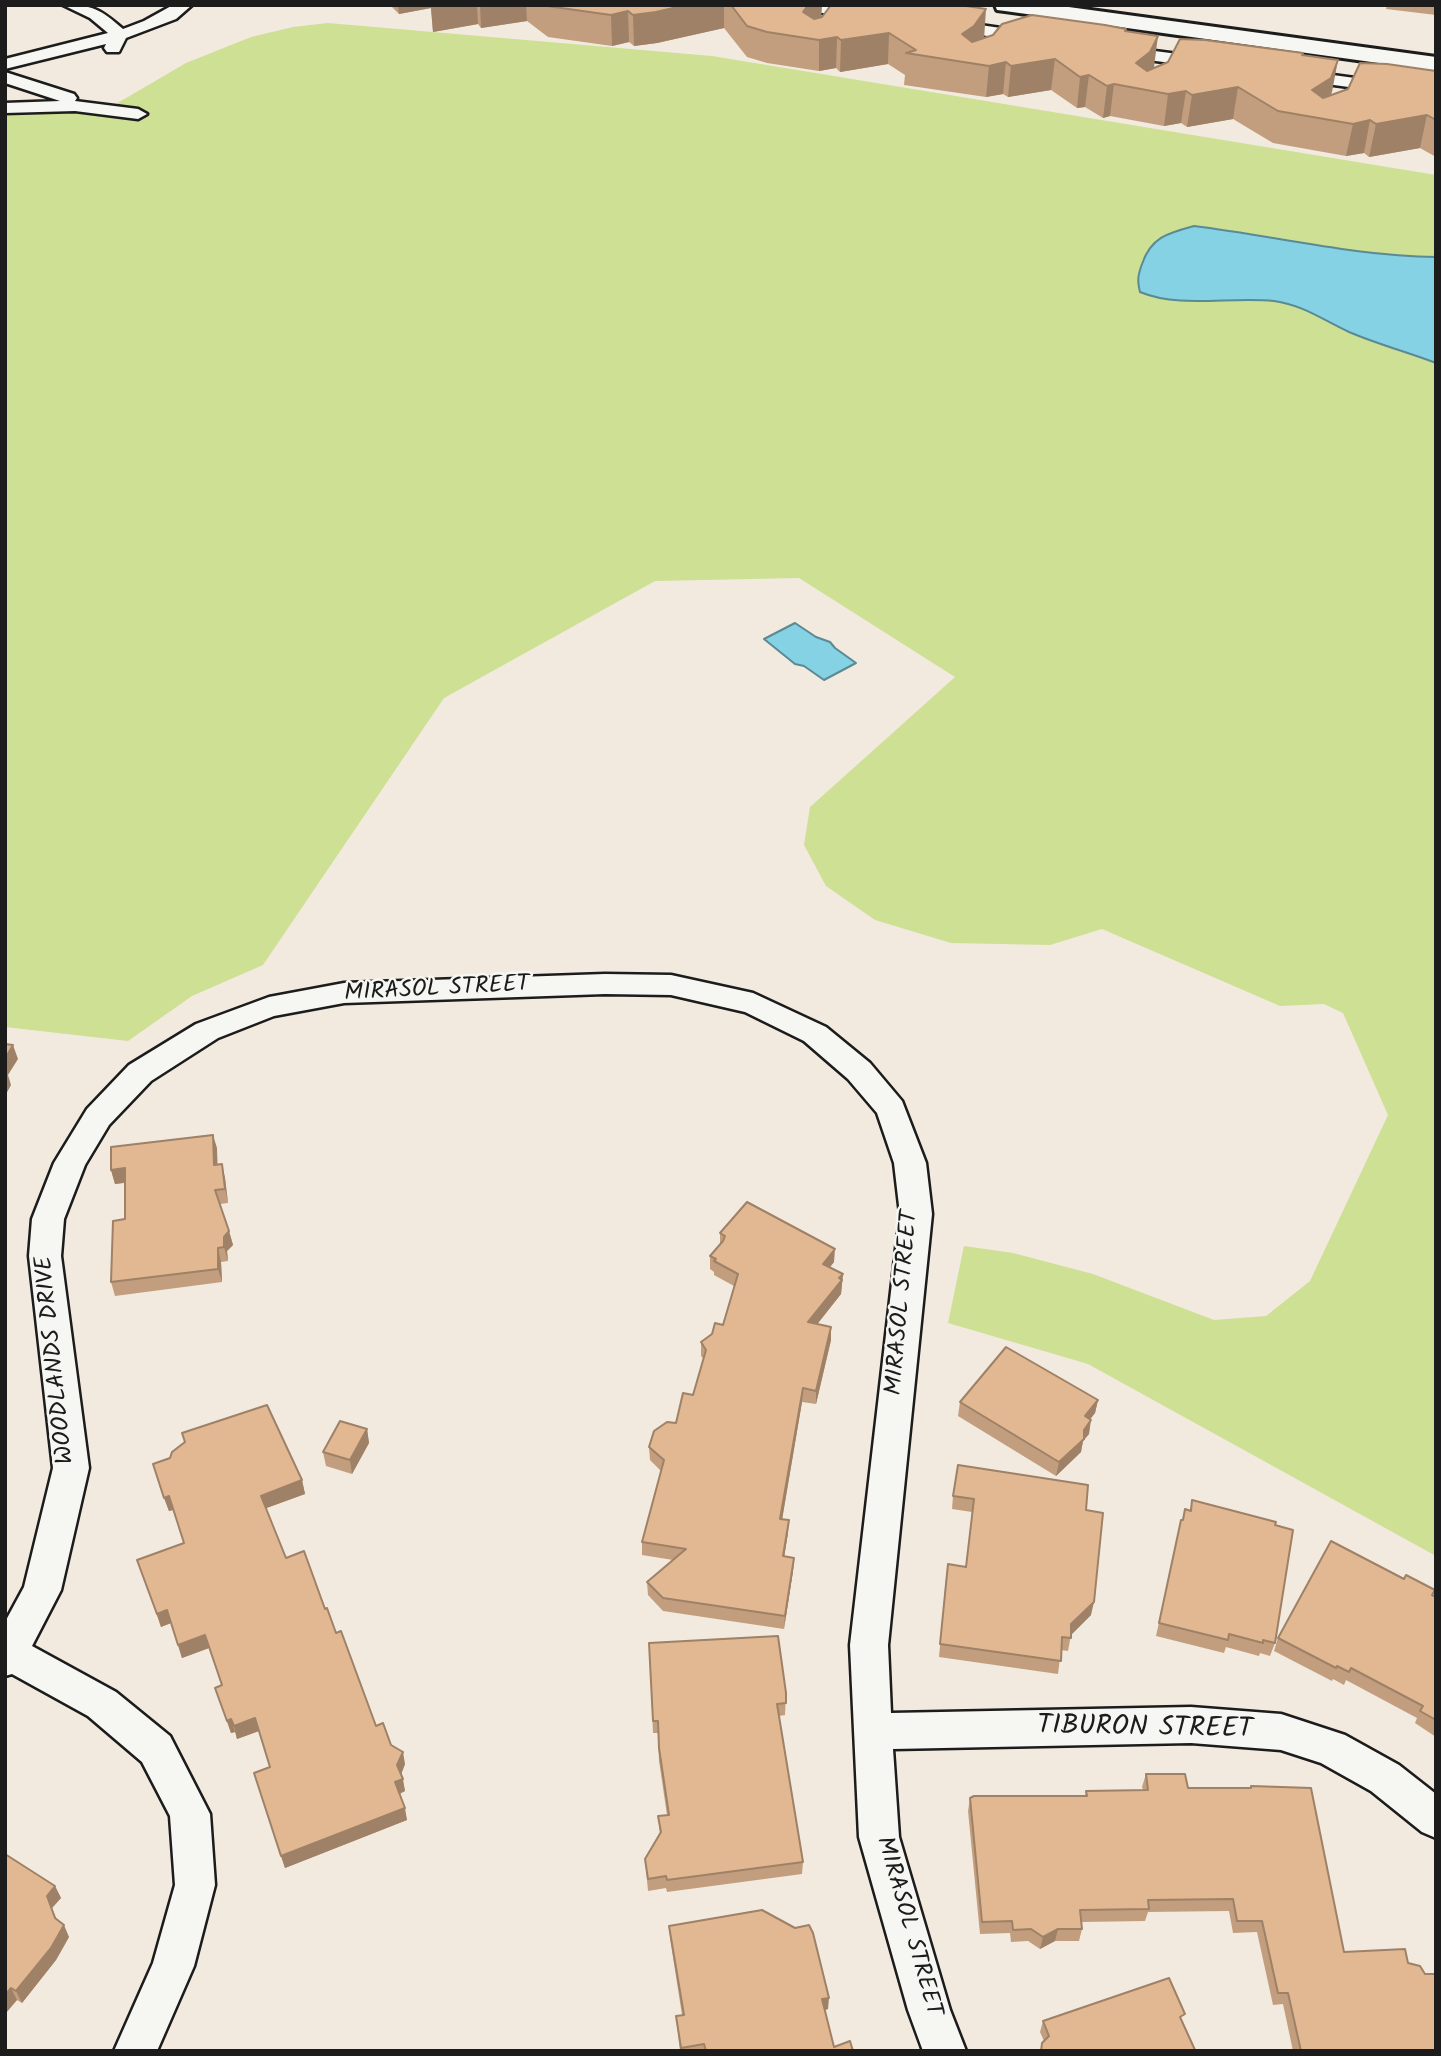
<!DOCTYPE html>
<style>
body{margin:0}
#map{position:relative;width:1441px;height:2056px;overflow:hidden;background:#f2eadf;font-family:Kalam,sans-serif}
canvas{display:block}
.frame{position:absolute;inset:0;border:7px solid #1c1c1c;pointer-events:none}
</style>
<div id="map">
<canvas width="1441" height="2056"></canvas>
<div class="frame"></div>
</div>
<script>
const ctx = document.querySelector('canvas').getContext('2d');
ctx.lineJoin = 'round';
function paint(path, color) { ctx.fillStyle = color; ctx.fill(path, 'evenodd'); }
function strokePath(path, color, width, dash) { ctx.strokeStyle = color; ctx.lineWidth = width; ctx.lineCap = dash ? 'butt' : 'round'; ctx.setLineDash(dash || []); ctx.stroke(path); }
function drawText(font, color, halo, rows, align = 'center') {
  ctx.font = font + ' Kalam,sans-serif'; ctx.lineWidth = 5; ctx.setLineDash([]); ctx.textBaseline = 'middle'; ctx.strokeStyle = halo; ctx.fillStyle = color; for (const [text, x, y, turn = 0] of rows) {
    ctx.save(); ctx.translate(x, y); ctx.rotate((+turn || 0) * Math.PI / 180); ctx.textAlign = isNaN(turn) ? turn : align; if (halo) ctx.strokeText(text, 0, 0); ctx.fillText(text, 0, 0); ctx.restore();
  }
}
const green = new Path2D(`
 M328 23 712 56 1436 175V1556L1088 1364 948 1323 964 1246 1013 1253 1093 1274 1214 1320 1266 1316 1310 1281 1388 1115 1343 1013 1324 1004 1280 1006 1102 929 1050 945 951 943 875 920 826 886 804 845 810 807 955 677 799 578 655 581 444 698 263 965 192 996 128 1041 5 1027V113L109 108 186 63 251 37 293 27Z`);
const water = new Path2D(`
 M1194 226C1275 236 1354 256 1436 257V363C1407 352 1377 344 1349 332 1323 320 1303 305 1274 301 1230 296 1181 309 1140 292 1137 280 1138 275 1142 264 1151 237 1168 233 1194 226Z
 M795 623 816 637 830 642 835 648 856 663 824 680 804 666 795 664 764 639Z`);
const minor = new Path2D(`
 M63 5C93 5 100 9 123 29L144 21 173 5H192L176 19 126 38 119 52H107L104 48 106 44 5 69V59L108 33 90 18Z
 M792 5C811 5 864 1 877 14L869 19 800 10Z
 M946 20 1035 33 1043 38 1035 43 940 29 938 25 940 21Z
 M1116 46 1209 58 1218 63 1209 68 1110 55 1107 51Z
 M1296 70 1436 89V99L1290 79 1287 75Z
 M5 72 74 94 77 98 75 101 138 109 147 114 138 119 75 111 5 113V103L60 101 5 83Z
 M605 974 671 975 753 993 826 1027 870 1063 902 1101 926 1163 932 1214 888 1645 891 1713 1191 1707 1281 1714 1345 1735 1399 1765 1436 1794V1838L1422 1832 1371 1791 1321 1763 1281 1750 1191 1743 893 1749 899 1837 950 2010 966 2051H923L908 2010 859 1837 850 1645 900 1214 894 1163 877 1113 848 1079 804 1041 745 1012 671 995 605 994 344 1003 274 1016 218 1038 151 1081 109 1125 85 1165 64 1219 61 1256 89 1468 61 1590 32 1646 116 1692 170 1736 210 1814 215 1885 194 1966 157 2051H114L153 1963 175 1885 170 1816 142 1762 88 1716 12 1674 5 1676V1622L24 1587 53 1468 29 1256 32 1219 54 1163 87 1109 129 1065 196 1024 269 997 344 983Z`);
const major = new Path2D(`
 M995 5H1054L1436 57V71L1005 11 997 10Z`);
const wall = new Path2D(`
 M390 5H822L821 17 984 38 1126 32 1154 68 1302 55 1338 60 1330 95 1436 71V157L1420 148 1369 157 1364 153 1346 156 1273 143 1233 119 1187 127 1181 123 1164 126 1110 116 1103 118 1085 107 1077 108 1051 90 1008 97 1003 94 986 97 904 85 905 75 888 64 840 72 836 68 819 71 767 63 747 57 724 28 657 43 634 46 629 42 612 46 548 37 527 21 481 28 478 24 433 32 431 8 399 14Z
 M1387 5H1436V15L1386 9Z
 M217 1148V1165L225 1178 228 1203 220 1204 229 1231 233 1245 227 1251 228 1261 221 1262 222 1282 115 1296 111 1282 125 1219V1183L115 1184 111 1170Z
 M720 1233 834 1262 830 1267 843 1274 841 1294 817 1324 831 1327V1340L816 1404 802 1402 782 1519 788 1533 784 1557 794 1558 793 1571 784 1629 663 1611 648 1595 647 1582 673 1560 642 1555V1542L661 1471 650 1460 649 1447 676 1423 693 1395 704 1359 701 1356V1342L723 1325 734 1286 714 1275V1272L710 1269V1256L720 1245Z
 M1098 1400 1095 1413 1090 1419 1089 1434 1083 1441 1081 1452 1056 1476 958 1416 960 1402Z
 M367 1429 369 1443 352 1474 326 1466 323 1452Z
 M170 1458 302 1480 305 1494 266 1508 286 1558 325 1609 376 1726 405 1764 401 1775 405 1791 400 1794 407 1820 285 1868 254 1773 270 1767 259 1731 237 1739 235 1732 231 1733 215 1688 222 1685 209 1648 182 1658 171 1623 161 1627 137 1560 184 1543 173 1510 169 1511 157 1478Z
 M953 1496 1086 1510 1091 1615 1071 1635 1068 1651 1061 1650 1058 1674 939 1657 946 1577 966 1567 972 1512 952 1509Z
 M1192 1500 1275 1643 1270 1656 1260 1653 1259 1656 1226 1647 1224 1653 1156 1636 1181 1520H1182L1185 1509 1190 1510Z
 M1433 1595 1436 1597V1737L1415 1723 1417 1718 1346 1680 1344 1685 1333 1679 1332 1681 1274 1651 1278 1638Z
 M649 1643 786 1693 785 1715 779 1716 803 1862 802 1874 667 1892 666 1888 648 1891 645 1859 660 1834 658 1816 667 1815 659 1761 658 1733H653Z
 M1146 1774 1188 1788H1250L1251 1786 1344 1952 1408 1963 1436 2051H1293L1283 2004 1273 2005 1257 1932 1233 1933 1229 1911 1148 1912 1145 1921 1082 1922V1929L1079 1941H1055L1040 1949 1028 1941 1011 1942 1010 1933 980 1934 968 1811 970 1798 1085 1796 1086 1791 1143 1790 1142 1787Z
 M5 1854 55 1886 61 1898 52 1908 57 1920 69 1937 56 1960 22 2003 17 2000 5 2014Z
 M669 1926 828 2009 825 2010 834 2047 853 2051H680L676 2016 682 2015 670 1938Z
 M1043 2021 1182 2023 1195 2051H1040L1044 2041 1040 2032Z`);
const shadedWall = new Path2D(`
 M398 5H477L478 24 433 32 431 8 399 14Z
 M480 5H526L527 21 481 28Z
 M684 5H724V28L657 43 634 46 633 15Z
 M808 5H822L821 17 806 38 803 12Z
 M986 9 984 40 960 61 962 34Z
 M628 11 629 42 612 46 611 15Z
 M889 33 888 64 840 72 841 40Z
 M1158 36 1154 67 1146 83 1136 63Z
 M837 37 836 68 819 71V40Z
 M1055 59 1051 90 1008 97 1011 66Z
 M1338 60 1332 92 1325 109 1312 90Z
 M1006 62 1003 94 986 97 989 66Z
 M1089 75 1085 107 1077 108 1080 77Z
 M1114 84 1110 116 1103 118 1107 86Z
 M1238 87 1233 119 1187 127 1192 95Z
 M1186 91 1181 123 1164 126 1168 94Z
 M1427 115 1420 148 1369 157 1376 124Z
 M1370 120 1364 153 1346 156 1353 124Z
 M13 1045 18 1059 8 1075 11 1085 5 1096V1059Z
 M213 1135 217 1148 218 1179 214 1165Z
 M222 1164 225 1178 228 1203 225 1189Z
 M125 1168 129 1182 115 1184 111 1170Z
 M229 1231 233 1245 227 1251 228 1261 224 1247V1237Z
 M218 1248 221 1262 222 1282 218 1269Z
 M835 1249 834 1262 822 1277 823 1264Z
 M843 1274 841 1294 808 1336V1322Z
 M831 1327V1340L816 1404V1391Z
 M803 1388 802 1402 780 1532V1519Z
 M1098 1400 1095 1413 1082 1430 1085 1416Z
 M1091 1420 1089 1434 1083 1441 1081 1452 1056 1476 1059 1462Z
 M367 1429 369 1443 352 1474 350 1460Z
 M302 1480 305 1494 264 1509 261 1496Z
 M169 1496 173 1510 169 1511 164 1498Z
 M789 1520 788 1533 782 1570 783 1556Z
 M794 1558 793 1571 784 1629 785 1616Z
 M1094 1602 1091 1615 1069 1637 1071 1624Z
 M167 1610 171 1623 161 1627 157 1614Z
 M205 1635 209 1648 182 1658 178 1645Z
 M255 1718 259 1731 237 1739 234 1726Z
 M231 1719 235 1732 231 1733 227 1721Z
 M403 1752 405 1764 400 1777 397 1765Z
 M403 1779 405 1791 398 1794 395 1782Z
 M405 1808 407 1820 285 1868 281 1856Z
 M55 1886 61 1898 52 1908 60 1930 55 1918 47 1896Z
 M64 1925 69 1937 56 1960 22 2003 16 1991Z
 M1058 1929 1055 1941 1040 1949 1043 1937Z
 M11 1988 17 2000 5 2014V1995Z
 M829 1998 828 2009 821 2011 822 1999Z`);
const building = new Path2D(`
 M545 5H686L656 12 633 15 628 11 611 15 547 6Z
 M731 5H808L803 12 814 19 822 17 831 5H960L986 9 974 26 962 34 972 42 993 35 1002 24 1032 15 1105 25 1126 29 1125 31 1158 36 1150 52 1136 63 1147 71 1168 62 1180 39 1205 40 1303 53 1302 55 1338 60 1331 78 1312 90 1323 98 1348 89 1360 63 1387 64 1436 71V120L1427 115 1376 124 1370 120 1353 124 1278 111 1238 87 1192 95 1186 91 1168 94 1114 84 1107 86 1089 75 1080 77 1055 59 1011 66 1006 62 989 66 906 53 916 50 889 33 841 40 837 37 819 40 767 32 747 26Z
 M5 1044 13 1045 5 1059Z
 M213 1135 214 1165 222 1164 225 1189 215 1190 229 1231 224 1237V1247L218 1248V1269L111 1282 113 1221 125 1219V1168L111 1170V1147Z
 M747 1202 835 1249 823 1264 843 1274 839 1278 842 1280 808 1322 831 1327 816 1391 803 1388 780 1519 789 1520 783 1556 794 1558 785 1616 663 1598 647 1582 686 1549 642 1542 664 1460 649 1447 654 1431 667 1422 676 1423 683 1393 693 1395 706 1350 701 1342 712 1334 715 1323 723 1325 738 1274 714 1261 716 1259 710 1256 723 1241 725 1236 720 1233Z
 M1006 1347 1098 1400 1085 1416 1091 1420 1084 1430V1439L1059 1462 960 1402Z
 M267 1405 302 1480 261 1496 286 1558 304 1551 325 1609 327 1608 336 1633 341 1631 376 1726 383 1723 391 1745 403 1752 397 1765 403 1779 395 1782 405 1808 281 1856 254 1773 270 1767 255 1718 234 1726 231 1719 227 1721 215 1688 222 1685 205 1635 178 1645 167 1610 157 1614 137 1560 184 1543 169 1496 164 1498 153 1464 170 1458 172 1452 185 1442 182 1433Z
 M340 1421 367 1429 350 1460 323 1452Z
 M958 1465 1088 1485 1086 1510 1103 1513 1094 1602 1071 1624V1638L1062 1637 1061 1661 940 1644 948 1564 966 1567 974 1499 953 1496Z
 M1192 1500 1276 1522 1275 1525 1293 1530 1275 1643 1263 1640V1643L1229 1634 1228 1640 1159 1623 1181 1520H1183L1185 1509 1191 1511Z
 M1331 1541 1404 1579 1406 1575 1435 1590 1432 1595 1436 1597V1720L1420 1711 1423 1706 1351 1668 1349 1672 1337 1666 1336 1668 1278 1638Z
 M778 1636 786 1693V1703L777 1704 803 1862 667 1880 666 1876 648 1879 645 1859 661 1832 658 1816 669 1815 659 1748 658 1721H653L649 1643Z
 M1146 1774H1185L1188 1788H1251V1786L1311 1788 1344 1952 1405 1949 1408 1963 1420 1966 1425 1974H1436V2051H1301L1288 1993H1278L1262 1921H1237L1233 1899 1148 1900 1149 1909 1080 1910 1082 1929H1058L1043 1937 1031 1929 1013 1930 1012 1921 982 1922 970 1798 974 1796H1087L1086 1791 1148 1790Z
 M5 1854 55 1886 47 1896 55 1918 64 1925 51 1948 16 1991 11 1988 5 1995Z
 M762 1910 795 1928 809 1925 813 1933 829 1998 822 1999 834 2047 850 2041 853 2051H706L704 2044 681 2048 676 2016 684 2015 669 1926Z
 M1169 1978 1185 2014 1180 2017 1195 2050 1041 2051 1042 2043 1049 2036 1043 2021Z`);
const streetNames = [
 ["MIRASOL STREET",437,991,-3],
 ["MIRASOL STREET",904,1303,-85],
 ["WOODLANDS DRIVE",57,1360,-96],
 ["MIRASOL STREET",907,1927,74]
];
const nearStreetnames = [
 ["TIBURON STREET",1145,1730,1]
];
paint(green, '#cde094');
paint(water, '#85d2e4');
strokePath(water, '#5b8994', 2);
strokePath(minor, '#1c1c1c', 5);
strokePath(major, '#1c1c1c', 6);
paint(minor, '#f6f6f2');
paint(major, '#f6f6f2');
paint(wall, '#c29e7e');
paint(shadedWall, '#9e8166');
paint(building, '#e1b892');
strokePath(building, '#9e8166', 2);
drawText('24px', '#1c1c1c', '#f6f6f2', streetNames);
drawText('28px', '#1c1c1c', '#f6f6f2', nearStreetnames);
</script>
